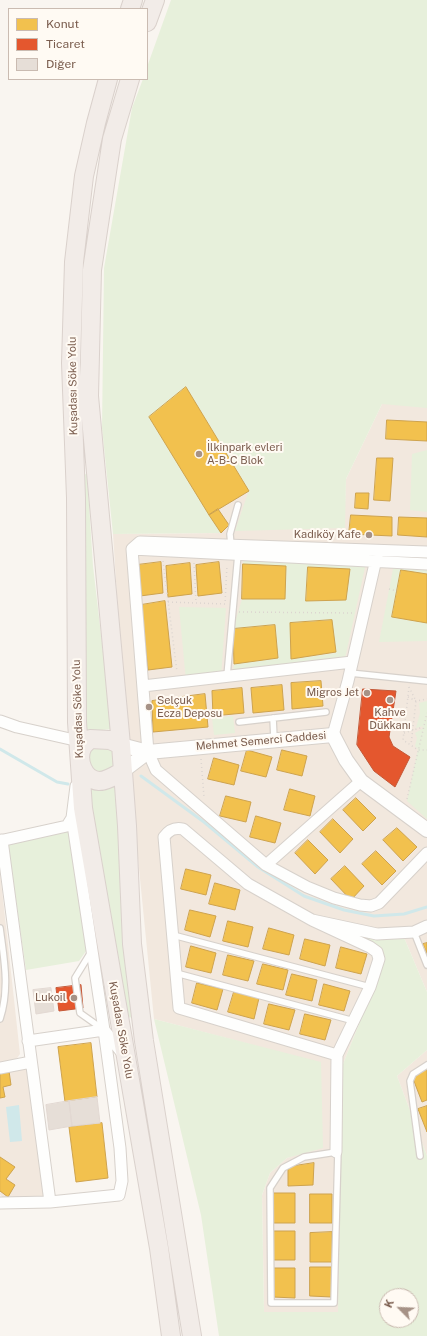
<!DOCTYPE html>
<meta charset="utf-8">
<style>
body{margin:0}
#map{position:relative;width:427px;height:1336px;overflow:hidden;background:#f9f5f0;font-family:"Public Sans",sans-serif}
canvas{display:block}
.legend{position:absolute;left:8px;top:8px;width:140px;height:72px;box-sizing:border-box;background:#fffaf3;border:1px solid #cabbb1;margin:0;padding:5px 7px;list-style:none;font-size:12px;color:#7a5c4d}
.legend li{display:flex;align-items:center;gap:8px;height:20px}
.legend b{width:20px;border:1px solid #cabbb1}
.north{position:absolute;left:379px;top:1288px;width:40px;height:40px;box-sizing:border-box;background:#fffaf3;border:1px solid #cabbb1;border-radius:50%;rotate:294deg;font-size:11px;font-weight:700;line-height:16px;text-align:center;color:#7a5c4d}
.north::after{content:'';display:block;margin:auto;width:14px;height:18px;background:#a69286;clip-path:polygon(50% 0,100% 100%,50% 72%,0 100%)}
</style>
<div id="map">
<canvas width="427" height="1336"></canvas>
<ul class="legend">
<li><b style="height:11px;background:#f2c14e"></b>Konut</li>
<li><b style="height:11px;background:#e4572e"></b>Ticaret</li>
<li><b style="height:11px;background:#e6ded7"></b>Diğer</li>
</ul>
<div class="north">K</div>
</div>
<script>
const ctx = document.querySelector('canvas').getContext('2d');
ctx.lineJoin = 'round';
function paint(path, color) { ctx.fillStyle = color; ctx.fill(path, 'evenodd'); }
function strokePath(path, color, width, dash) { ctx.strokeStyle = color; ctx.lineWidth = width; ctx.lineCap = dash ? 'butt' : 'round'; ctx.setLineDash(dash || []); ctx.stroke(path); }
function drawText(font, color, halo, rows, align = 'center') {
  ctx.font = font + ' "Public Sans",sans-serif'; ctx.lineWidth = 4; ctx.setLineDash([]); ctx.textBaseline = 'middle'; ctx.strokeStyle = halo; ctx.fillStyle = color; for (const [text, x, y, turn = 0] of rows) {
    ctx.save(); ctx.translate(x, y); ctx.rotate((+turn || 0) * Math.PI / 180); ctx.textAlign = isNaN(turn) ? turn : align; if (halo) ctx.strokeText(text, 0, 0); ctx.fillText(text, 0, 0); ctx.restore();
  }
}
const residential = new Path2D(`
 M427 371V992L403 935 380 949 385 959 343 1064 339 1312H264L262 1195 270 1173 287 1158 303 1152 321 1063 154 1019 126 738 113 534 221 533 149 417 186 387 249 491 344 528 346 479 382 404Z
 M0 872 20 1054 15 1061 0 1066Z
 M427 1050V1156L397 1076Z
 M27 1066 45 1198 7 1201 0 1195V1072Z`);
const green = new Path2D(`
 M171 0H427V408L382 404 346 479 345 528 235 531 249 490 186 387 149 417 221 533 113 534 102 428 104 268 132 108 143 79H147V67Z
 M427 450V512L410 510 412 454Z
 M87 474 93 566 112 729 82 732 81 475Z
 M244 557 366 563 344 663 232 676 234 664 278 658 275 625 233 629 242 599H284L286 566 243 564ZM308 567 349 569 346 600 306 601ZM332 620 336 653 291 659 290 623Z
 M394 564 427 567V574L401 570 392 616 427 623V641L379 642Z
 M179 607 226 608 221 677 186 681Z
 M427 701V819L407 801 418 749 415 746 417 738 415 733 422 729 423 726 416 728 420 713 419 703Z
 M233 716 235 733 214 735 212 718Z
 M90 747 112 749 114 764C107 771 100 774 92 770L87 752Z
 M117 786 133 1017 127 1018 88 788Z
 M71 831 89 947 79 961 26 970 8 845Z
 M346 930 403 935 427 992V1050L397 1076 427 1156V1336H219L201 1215 154 1019 321 1062 323 1148 287 1158 270 1173 262 1195 264 1312H338L343 1064 385 959 380 949ZM387 1296H411V1320H387Z`);
const water = new Path2D(`
 M19 1105 22 1141 10 1142 6 1107Z`);
const homes = new Path2D(`
 M186 387 249 491 209 515 149 417Z
 M387 420 427 422V441L386 439Z
 M377 458H393L390 501 374 500Z
 M356 493H369L368 509 355 508Z
 M218 509 229 525 221 533 209 515Z
 M351 515 392 517V536L349 534Z
 M399 517 427 518V537L398 535Z
 M161 562 163 593 140 596 137 565Z
 M219 562 222 593 198 596 196 565Z
 M190 563 192 594 168 597 166 566Z
 M243 564 286 566 285 599H242Z
 M308 567 350 569 346 600 306 601Z
 M401 570 427 574V623L392 617Z
 M165 601 172 667 148 670 141 605Z
 M332 620 336 652 291 659 290 623Z
 M275 625 278 658 234 664 233 629Z
 M321 681 323 706 292 709 291 683Z
 M282 685 284 710 253 713 251 688Z
 M242 688 244 713 213 716 212 691Z
 M205 694 208 727 153 732 152 701Z
 M247 750 272 757 266 777 241 771Z
 M282 750 307 756 302 776 277 770Z
 M214 758 239 765 234 785 208 779Z
 M290 789 315 796 310 816 284 810Z
 M226 796 251 802 246 822 220 816Z
 M356 798 376 818 363 831 343 810Z
 M256 816 281 823 275 843 250 837Z
 M333 819 353 839 340 853 320 832Z
 M397 828 417 847 403 861 383 840Z
 M308 840 328 860 315 874 295 853Z
 M376 851 396 871 382 885 362 864Z
 M345 866 364 886 351 900 331 879Z
 M186 869 211 875 206 895 181 889Z
 M215 883 240 890 235 910 209 904Z
 M190 910 216 916 210 937 185 930Z
 M228 921 253 927 248 947 223 941Z
 M269 928 294 935 289 955 263 949Z
 M305 939 330 945 325 966 300 959Z
 M427 943V954L423 944Z
 M191 946 216 953 211 973 186 967Z
 M341 947 367 954 361 974 336 968Z
 M228 955 254 961 248 981 223 975Z
 M263 964 288 970 283 990 257 984Z
 M292 974 317 980 312 1001 286 995Z
 M197 983 223 989 217 1010 192 1003Z
 M324 984 350 991 344 1011 319 1005Z
 M234 992 259 998 254 1019 228 1012Z
 M269 1004 295 1010 289 1030 264 1024Z
 M305 1014 331 1020 325 1040 300 1034Z
 M91 1043 97 1097 65 1102 58 1047Z
 M427 1070V1100L422 1102 412 1076Z
 M9 1071 11 1085 3 1087 5 1097 0 1098V1074Z
 M427 1106V1132L418 1109Z
 M102 1123 108 1178 76 1182 69 1127Z
 M0 1157 15 1167 6 1179 15 1185 8 1197 0 1191Z
 M314 1163 313 1185 288 1186V1167Z
 M273 1193H295V1223H273Z
 M310 1194H332V1223H310Z
 M273 1231H295V1260H273Z
 M332 1232V1262H310V1233Z
 M310 1267H332V1297L310 1296Z
 M273 1268H295V1298L273 1297Z`);
const shops = new Path2D(`
 M363 689 396 691 389 737 393 746 410 757 395 787 374 771 357 745Z
 M81 985 83 1008 59 1011 56 988Z`);
const stream = new Path2D(`
 M0 749 57 782 68 784
 M141 776 204 822 258 867 304 896 344 910 374 916 404 914 427 907`);
const building = new Path2D(`
 M51 988 54 1011 36 1014 33 990Z
 M97 1097 100 1123 72 1126 69 1101Z
 M69 1101 72 1126 49 1130 46 1105Z`);
const path = new Path2D(`
 M163 561 177 672
 M194 563 196 603
 M389 589 397 591
 M168 602 225 604 227 565
 M239 612 354 613
 M409 687 403 740 418 750H427
 M409 687 416 701 411 745
 M408 697 416 701 427 699
 M404 733 423 727
 M201 759 204 797
 M407 799 427 713`);
const service = new Path2D(`
 M231 545 230 534 238 505
 M350 673 427 681
 M227 676 238 554
 M273 718 274 739
 M239 722 326 712
 M0 928C4 959 10 988 0 1019
 M414 932 427 965
 M173 935 370 987
 M91 952 75 978 80 1013 104 1030
 M176 973 354 1021
 M336 1152 304 1157 283 1168 270 1188 271 1303H334L338 1150
 M420 1156 410 1081 413 1074 427 1065`);
const minor = new Path2D(`
 M132 549 148 752 156 770 266 865 307 887 334 898 360 905 371 906 379 903 427 853
 M132 549 140 542 427 552
 M132 549 427 564
 M143 686 352 662
 M0 721 17 727 79 741
 M333 735 348 681 377 555
 M72 818 104 1030 123 1054
 M2 840 50 1202
 M0 841 67 826 72 818 76 786
 M266 865 361 781
 M312 920 370 947 377 952 379 959 370 987 337 1055 179 1008 164 837C169 830 174 827 183 829L248 884 312 920 377 934 414 932 427 926
 M0 1068 31 1062
 M336 1152 337 1055
 M0 1203 50 1202 119 1195 122 1181 120 1148 104 1030 28 1041`);
const tertiary = new Path2D(`
 M121 745 148 752 333 735 346 760 361 781 427 830
 M123 771 148 752`);
const trunk = new Path2D(`
 M130 9 133 0
 M147 22 155 0
 M108 79 96 123 84 176 74 262 71 363 76 498 77 722 83 808 159 1248 171 1336
 M130 79 112 139 92 270 89 396 121 745 127 826 132 944 144 1041 192 1336
 M121 745 110 740 90 739C88 741 85 744 83 746 76 759 83 780 99 781 107 781 116 775 123 771`);
const markers = [
 [199,454,4,"#a69286"],
 [369,535,4,"#a69286"],
 [367,693,4,"#a69286"],
 [390,700,4,"#a69286"],
 [149,707,4,"#a69286"],
 [74,998,4,"#a69286"]
];
const streetNames = [
 ["Kuşadası Söke Yolu",73,386,-91],
 ["Kuşadası Söke Yolu",78,709,-92],
 ["Mehmet Semerci Caddesi",261,741,-5],
 ["Kuşadası Söke Yolu",121,1030,80]
];
const poiNames = [
 ["İlkinpark evleri",207,448,"left"],
 ["A-B-C Blok",207,461,"left"],
 ["Kadıköy Kafe",361,535],
 ["Migros Jet",359,693],
 ["Selçuk",157,701,"left"],
 ["Ecza Deposu",157,714,"left"],
 ["Kahve",390,713,"center"],
 ["Dükkanı",390,726,"center"],
 ["Lukoil",66,998]
];
paint(residential, '#f2e8de');
paint(green, '#e7f0db');
paint(water, '#d0e8ea');
paint(homes, '#f2c14e');
strokePath(homes, '#cea34e', 1);
paint(shops, '#e4572e');
strokePath(shops, '#c45837', 1);
strokePath(stream, '#d0e8ea', 3);
paint(building, '#e6ded7');
strokePath(building, '#e2d8d2', 1);
strokePath(service, '#d7d1cb', 8);
strokePath(minor, '#d7d1cb', 13);
strokePath(tertiary, '#d7d1cb', 16);
strokePath(trunk, '#dad1cc', 20);
strokePath(path, '#dcd5d0', 1.5, [1, 3]);
strokePath(service, '#fefefd', 5.5);
strokePath(minor, '#fefefd', 11);
strokePath(tertiary, '#fefefd', 14);
strokePath(trunk, '#f2ece8', 18);
for (const [x, y, r, color] of markers) { const dot = new Path2D(); dot.arc(x, y, r, 0, 2 * Math.PI); ctx.fillStyle = color; ctx.fill(dot); strokePath(dot, '#fffaf3', 1.5); }
drawText('11px', '#7a5c4d', '#fffaf3', streetNames);
drawText('11px', '#7a5c4d', '#fffaf3', poiNames, 'right');
</script>
